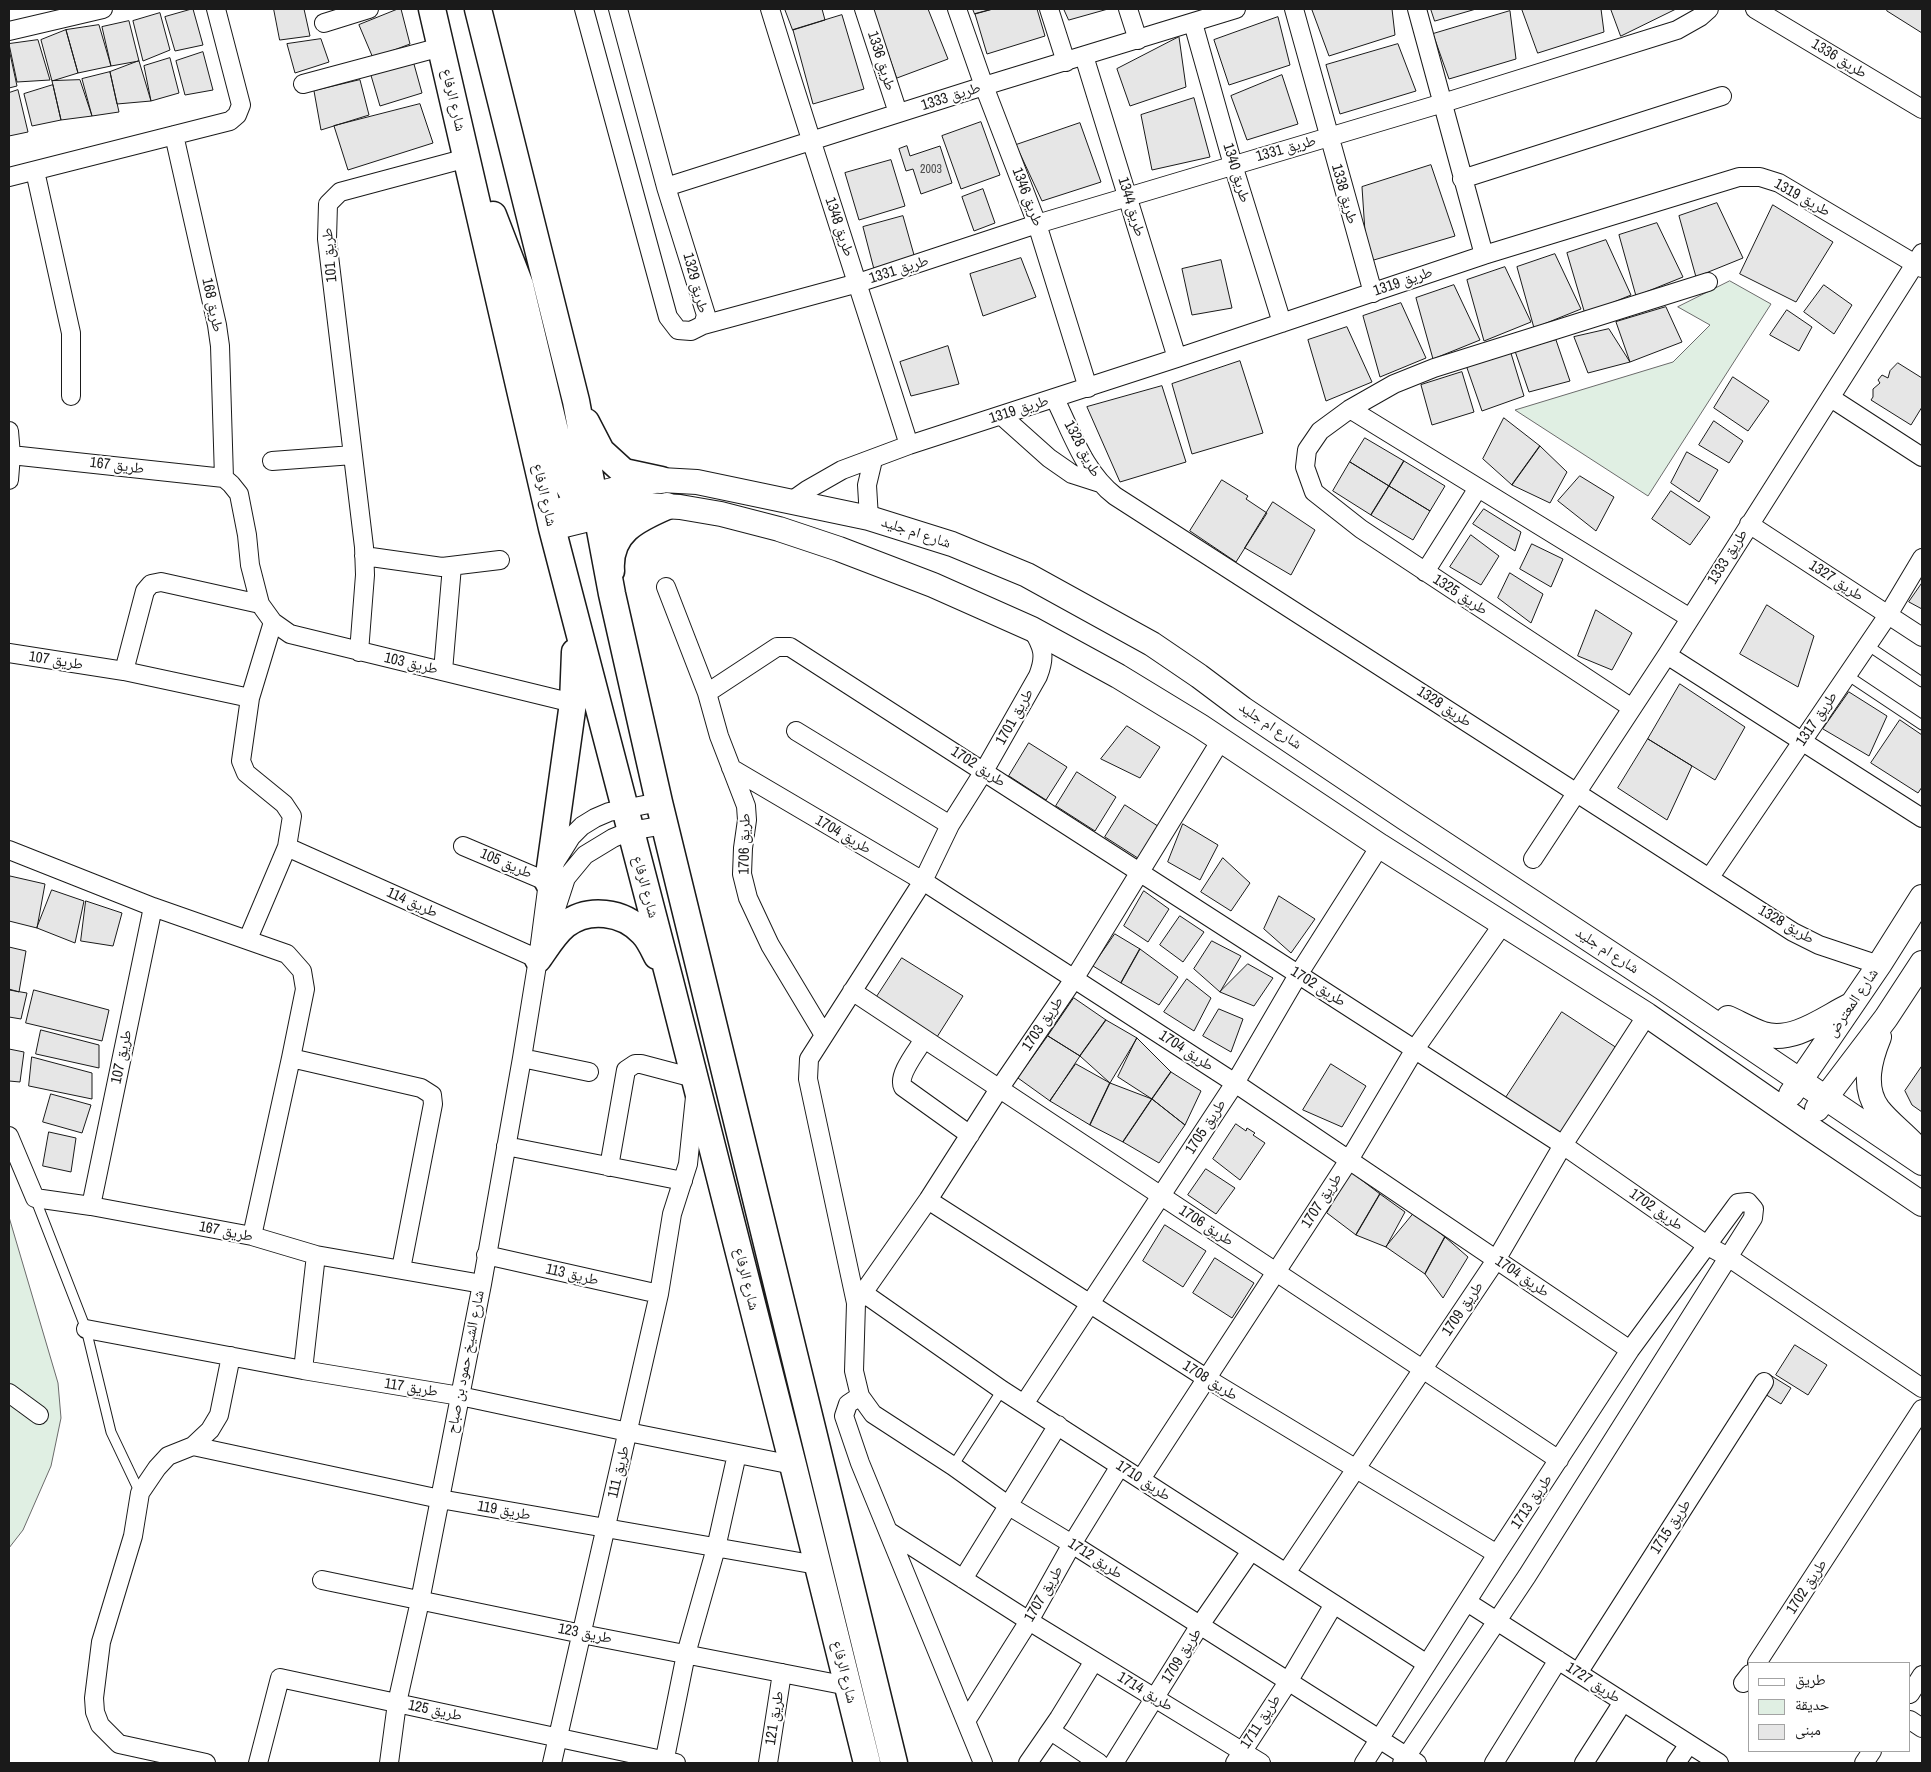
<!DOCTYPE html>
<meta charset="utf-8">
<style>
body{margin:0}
#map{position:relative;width:1931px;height:1772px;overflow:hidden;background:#fff;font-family:"Archivo Narrow","Noto Naskh Arabic",sans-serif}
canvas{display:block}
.frame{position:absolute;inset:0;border:10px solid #1a1a1a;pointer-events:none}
.legend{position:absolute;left:1748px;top:1662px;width:162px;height:90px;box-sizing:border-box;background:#fff;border:1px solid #a3a3a3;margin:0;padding:6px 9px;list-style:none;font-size:15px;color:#1a1a1a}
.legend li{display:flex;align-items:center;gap:10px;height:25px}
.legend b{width:25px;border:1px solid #a3a3a3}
</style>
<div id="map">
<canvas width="1931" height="1772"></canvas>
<div class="frame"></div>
<ul class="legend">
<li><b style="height:6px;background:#fff"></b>طريق</li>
<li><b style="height:14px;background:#e0efe3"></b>حديقة</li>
<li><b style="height:14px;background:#e6e6e6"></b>مبنى</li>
</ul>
</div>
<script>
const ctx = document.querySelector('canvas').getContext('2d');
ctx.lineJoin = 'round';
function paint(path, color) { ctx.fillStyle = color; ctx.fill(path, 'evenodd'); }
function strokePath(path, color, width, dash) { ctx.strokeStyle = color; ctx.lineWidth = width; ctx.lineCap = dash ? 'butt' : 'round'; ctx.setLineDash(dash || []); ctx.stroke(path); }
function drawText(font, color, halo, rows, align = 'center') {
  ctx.font = font + ' "Archivo Narrow","Noto Naskh Arabic",sans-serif'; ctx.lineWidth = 4; ctx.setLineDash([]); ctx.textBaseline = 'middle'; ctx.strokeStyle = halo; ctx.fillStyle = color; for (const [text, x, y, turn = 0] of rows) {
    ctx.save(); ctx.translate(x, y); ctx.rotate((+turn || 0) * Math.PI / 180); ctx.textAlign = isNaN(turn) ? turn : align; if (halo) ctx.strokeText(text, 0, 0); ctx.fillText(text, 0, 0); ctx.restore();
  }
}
const green = new Path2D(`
 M1730 281 1771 304 1648 496 1515 410 1673 362 1710 325 1678 307Z
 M9 1217 58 1383 61 1418 51 1466 23 1530 9 1548Z`);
const building = new Path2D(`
 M193 9 203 45 175 51 165 17Z
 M274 9H304L310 36 280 40Z
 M398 9H401L410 44 373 58 359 25Z
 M785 9H822L825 20 793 30Z
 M873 9H928L948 59 897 78Z
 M973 9H993L975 14Z
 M993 9H1037L1045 36 987 54 975 14Z
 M1064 9H1108L1069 20Z
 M1317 9H1392L1395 35 1329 56 1312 10Z
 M1431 9H1476L1435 21Z
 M1522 9H1601L1604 32 1538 53Z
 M1611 9H1676L1621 36Z
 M1888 9H1922V33L1887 11Z
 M1510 11 1516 59 1449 79 1433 34Z
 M160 13 170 50 143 61 133 21Z
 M842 15 864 89 813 104 793 30Z
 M1278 17 1290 65 1229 85 1214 40Z
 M129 21 139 61 111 66 102 27Z
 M99 25 111 66 78 73 66 30Z
 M66 30 78 73 52 81 41 40Z
 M1179 37 1186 87 1130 106 1117 69Z
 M321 39 329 62 295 73 287 44Z
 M38 40 50 80 17 82 9 44Z
 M1398 44 1416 91 1340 114 1326 65Z
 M9 49 17 86 9 88Z
 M203 52 213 90 185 95 176 61Z
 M412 57 422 93 380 106 370 72Z
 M170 58 179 93 151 101 144 66Z
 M139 61 151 101 117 104 110 72Z
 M110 72 119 112 92 116 82 79Z
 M1282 75 1298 124 1247 140 1231 96Z
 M80 80 92 116 61 120 52 81Z
 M360 80 369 115 321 130 314 91Z
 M53 85 61 120 32 126 24 94Z
 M18 90 28 132 9 136V93Z
 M1194 98 1210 157 1152 170 1141 115Z
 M420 104 433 143 348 170 334 126Z
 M981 122 1000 175 961 189 942 136Z
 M1080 123 1101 182 1042 201 1016 145Z
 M907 146 910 156 940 146 952 183 921 194 913 169 906 171 899 149Z
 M891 160 905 206 859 220 845 173Z
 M1431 165 1455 236 1367 262 1362 187Z
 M983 189 995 223 974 231 962 197Z
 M1717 203 1743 258 1696 277 1679 216Z
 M1773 205 1833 242 1796 302 1740 274Z
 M903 216 916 262 875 273 863 227Z
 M1657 223 1683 277 1636 296 1619 235Z
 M1606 240 1631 295 1585 314 1567 253Z
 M1555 254 1581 309 1534 328 1517 267Z
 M1021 258 1036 297 983 316 970 274Z
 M1221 260 1232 308 1192 315 1182 269Z
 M1505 267 1531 322 1484 341 1467 280Z
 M1454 285 1480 340 1433 359 1416 298Z
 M1824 285 1852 305 1834 334 1804 312Z
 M1401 303 1426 358 1380 377 1363 316Z
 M1666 307 1682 342 1630 362 1616 322Z
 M1787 310 1812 327 1799 351 1770 335Z
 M1347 327 1372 382 1326 401 1308 340Z
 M1609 329 1630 362 1588 373 1574 337Z
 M1556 340 1570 381 1529 392 1515 351Z
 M948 346 959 384 911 396 900 362Z
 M1510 350 1524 396 1482 411 1466 365Z
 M1240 361 1263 433 1192 454 1172 384Z
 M1898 363 1922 378V407L1911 425 1871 400 1873 397V389L1880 383 1878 380 1882 375 1888 378 1890 371Z
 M1462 372 1474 412 1432 425 1421 385Z
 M1733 377 1769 401 1748 431 1714 408Z
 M1162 386 1186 462 1120 482 1087 407Z
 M1504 418 1540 446 1512 485 1483 459Z
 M1714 421 1743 441 1729 463 1699 445Z
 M1365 438 1404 461 1389 486 1350 462Z
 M1540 446 1567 472 1550 503 1512 485Z
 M1687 452 1718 470 1699 502 1671 483Z
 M1404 461 1445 486 1430 511 1389 486Z
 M1350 462 1389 486 1371 515 1333 491Z
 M1580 476 1614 497 1596 531 1558 501Z
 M1222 480 1248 496 1246 499 1267 513 1236 562 1190 531Z
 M1389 486 1430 511 1413 540 1371 515Z
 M1671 491 1710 517 1690 545 1652 519Z
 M1273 502 1315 530 1291 575 1245 548Z
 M1484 509 1521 532 1515 551 1473 524Z
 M1471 535 1499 556 1481 585 1450 567Z
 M1532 544 1563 559 1551 587 1520 569Z
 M1510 573 1543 594 1531 623 1498 598Z
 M1922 583V609L1909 602Z
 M1767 605 1814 636 1798 687 1740 654Z
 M1596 610 1632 633 1612 670 1578 656Z
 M1680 684 1745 727 1715 780 1648 739Z
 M1849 692 1887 716 1869 756 1823 729Z
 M1900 720 1922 735V787L1918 793 1871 763Z
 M1127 726 1160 747 1140 778 1101 759Z
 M1648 739 1692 766 1667 820 1618 788Z
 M1029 743 1067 767 1046 800 1009 776Z
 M1077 772 1116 797 1095 831 1056 806Z
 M1125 805 1164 830 1144 862 1105 837Z
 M1183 824 1218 845 1200 880 1168 862Z
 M1223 858 1250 883 1231 911 1201 892Z
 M10 876 45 884 37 928 9 921Z
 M52 890 84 901 75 943 37 928Z
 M1144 891 1169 909 1148 942 1124 926Z
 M1279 896 1315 919 1291 953 1264 929Z
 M86 901 122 913 113 946 81 941Z
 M1180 916 1204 932 1183 962 1160 945Z
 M1115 934 1140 949 1121 983 1093 966Z
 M1212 941 1241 956 1220 992 1194 969Z
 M9 947 26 951 19 992 9 989Z
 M1140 949 1178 977 1159 1005 1121 983Z
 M902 958 963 996 937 1037 876 998Z
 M1248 964 1273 978 1254 1006 1220 992Z
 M1187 979 1211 998 1194 1031 1164 1012Z
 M9 990 27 993 21 1019 9 1017Z
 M34 990 109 1010 102 1041 26 1023Z
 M1074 998 1106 1020 1080 1056 1048 1036Z
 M1219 1009 1243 1019 1231 1052 1203 1036Z
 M1562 1012 1620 1050 1559 1135 1505 1099Z
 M1106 1020 1137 1038 1110 1083 1080 1056Z
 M41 1030 99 1045V1068L36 1054Z
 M1048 1036 1080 1056 1050 1101 1018 1078Z
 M1137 1038 1171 1072 1152 1099 1118 1077Z
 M9 1049 24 1052 20 1082 9 1081Z
 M32 1057 92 1073V1099L29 1086Z
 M1076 1064 1110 1083 1090 1125 1050 1101Z
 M1331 1064 1366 1086 1342 1127 1303 1110Z
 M1922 1066V1112L1912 1105 1905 1091Z
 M1171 1072 1201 1091 1185 1125 1152 1099Z
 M1110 1083 1152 1099 1123 1142 1090 1125Z
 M51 1094 91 1105 82 1133 43 1122Z
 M1152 1099 1185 1125 1159 1163 1123 1142Z
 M1236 1124 1246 1131 1247 1128 1255 1133 1253 1135 1265 1143 1240 1180 1213 1159Z
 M49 1132 76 1138 71 1172 43 1166Z
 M1206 1169 1235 1188 1216 1214 1188 1195Z
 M1351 1172 1380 1194 1356 1235 1327 1213Z
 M1380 1194 1405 1212 1386 1247 1356 1235Z
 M1414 1213 1445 1237 1425 1274 1386 1247Z
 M1165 1225 1206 1251 1183 1287 1143 1261Z
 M1445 1237 1468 1257 1443 1298 1425 1274Z
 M1215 1258 1254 1283 1232 1318 1193 1293Z
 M1795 1345 1827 1365 1808 1395 1776 1375Z
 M1770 1375 1791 1388 1781 1404 1760 1391Z`);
const lane = new Path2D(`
 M1867 645 1922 682
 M1847 675 1922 725
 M35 1198 86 1329 111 1432 140 1493
 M953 1466 1002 1390`);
const street = new Path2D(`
 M584 9 668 317 678 330 691 331 703 325 706 315 666 187 618 9
 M770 9C815 155 863 300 909 445
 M864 9 898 113
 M957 9 984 86 1037 224 1088 388
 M1049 9 1066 62
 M1128 9 1138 40
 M1294 9 1373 293
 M1417 9 1484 255
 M1755 9 1922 109
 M324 23 369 9
 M1193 23 1233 165 1282 323
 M9 31 103 9
 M1084 56 1177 358
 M303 84 441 47
 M174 135 217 325 220 346 224 478
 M35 171 71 333V396
 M9 177 230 121 237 115 241 105 216 9
 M1462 179 1722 96
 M666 187 984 86 1236 9
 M703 325 858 283 1037 224 1443 103 1677 30 1700 17 1709 9
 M1831 398 1922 457
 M1055 399C1072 433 1084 472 1115 496L1793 932 1819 945 1879 965
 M1350 409 1690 618
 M1002 416 1049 458 1072 474 1100 483
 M9 431 11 455 9 480
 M11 455 224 478
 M272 461 353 455
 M224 478 231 484 239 494 247 535 250 565 260 604 273 622 290 634 573 703
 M790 502 807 490 842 470 909 445 1177 358 1484 255 1739 177H1760L1779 183 1922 268
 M869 518 867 485 873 460
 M1749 524 1922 637
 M364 556 442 567 500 560
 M1425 572 1478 488
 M666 587 707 693 719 736 746 806 747 820 743 848 742 874 748 898 770 945 824 1035
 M1032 629C1043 647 1046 656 1038 676L984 771 950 825 923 881 809 1059 808 1079 856 1303 854 1371 860 1396 873 1414 953 1466 1009 1506 1072 1544 1417 1763
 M359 652 365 575 364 547 327 239 328 204 340 192 467 158
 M9 653 124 671 250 698
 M1667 655 1922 818
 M124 671 145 591 151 584 161 582 260 604
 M443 671 452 566
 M707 693 777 647H790L1563 1145 1708 1246 1728 1257 1922 1388
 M1632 708 1361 529 1314 492 1305 467 1307 450 1320 431 1350 409 1394 384 1434 368 1708 282
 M796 731 950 825
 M731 768 923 881 1235 1083 1630 1350
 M463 846 548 882
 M287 847 538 959
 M9 850 153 907 287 954 302 971 305 989 291 1058 252 1236
 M1533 859 1667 655 1922 253
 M1710 877 1888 615 1922 558
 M549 930 566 878 585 855 613 838 630 831 665 825
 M248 939 287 847 292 816 284 804 246 773 241 761 250 698 273 622
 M852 991C1088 1148 1324 1303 1559 1460
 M924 1039C917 1051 897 1075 903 1087L970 1135
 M291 1058 421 1088 432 1095 433 1104 401 1269
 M522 1058 589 1072
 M9 1136 35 1198 91 1206 252 1236 316 1255 482 1284
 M506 1146 683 1181
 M609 1167 626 1070 635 1064H641L694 1078
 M928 1200 1206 1378 1497 1554
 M91 1206 153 907
 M486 1255 659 1294
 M862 1292 1002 1390 1427 1664
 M856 1303 928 1200 999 1089 1074 979 1221 740
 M86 1329 303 1370 460 1396 628 1432 793 1465
 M303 1370 316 1255
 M9 1393 39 1415
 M860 1396 848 1404 844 1416 860 1463 983 1763
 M1024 1404 1235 1083 1298 975 1380 846
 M193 1446 440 1499 817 1565
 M1141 1479 1349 1160 1415 1049 1503 924
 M888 1531 1029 1621 1261 1763
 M1286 1573 1496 1260 1563 1145 1647 1015
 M963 1579 1058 1425
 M322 1580 582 1634 848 1686
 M1467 1602 1719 1763
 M1757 1663 1922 1409
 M1578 1673 1764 1382
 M1743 1683 1750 1674
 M1910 1694 1922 1675
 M1910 1720 1922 1728
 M966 1721 1029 1621 1072 1544 1120 1466
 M1051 1731 1099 1763
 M206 1763 119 1744 100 1725 95 1712 94 1698 101 1642 133 1536 140 1493 157 1468 168 1456 193 1446 210 1430 219 1415 231 1356
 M258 1763 280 1678 676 1763
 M389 1763 397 1703 420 1601 482 1284 522 1058 538 959 548 882 554 864 563 850 571 837 582 826 595 818 609 812 659 802
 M552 1763 659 1294 672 1214 688 1164 695 1097
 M664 1763 686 1654 716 1548 737 1454
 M768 1763 782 1673
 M1028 1763 1059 1718 1094 1661
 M1114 1763 1200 1625 1251 1551
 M1235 1763 1288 1682 1334 1604
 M1364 1763 1497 1554 1630 1350 1735 1207 1738 1203 1748 1202 1754 1209 1753 1218 1527 1576 1402 1763
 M1494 1763 1558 1660
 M1584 1763 1623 1702
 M1676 1763 1689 1744
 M1864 1763 1872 1751`);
const secondary = new Path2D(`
 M549 516 593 495 640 483 661 480 697 482 869 518 952 544 1027 575 1152 644 1199 676 1243 709 1405 818 1663 988 1922 1163
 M552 528 646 505 680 507 721 514 779 529 839 549 933 585 1032 629 1118 676 1200 726 1380 846 1647 1015 1807 1126 1922 1204
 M1728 1018C1739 1023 1751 1030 1763 1034 1793 1043 1823 1019 1849 1006
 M1879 1037C1870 1059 1862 1087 1878 1109 1888 1122 1903 1133 1914 1145
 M1791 1094 1879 965 1922 897
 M1817 1109 1886 1018 1922 963`);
const primary = new Path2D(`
 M432 9 552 528 670 981 793 1465 867 1763
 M478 9 576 401 612 594 659 802 894 1763
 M493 215 520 285 568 485 577 501 597 516
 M586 422 601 451 624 472 661 480
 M611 571C608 532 637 519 667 506
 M548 882 573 703 575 652
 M538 959C546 948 554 934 565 925 588 907 623 911 643 933 649 939 653 948 657 956`);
const numberNames = [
 ["2003",931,170]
];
const streetNames = [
 ["طريق 1336",1839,59,31],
 ["طريق 1336",881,61,72],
 ["طريق 1333",951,97,-18],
 ["شارع الرفاع",453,100,77],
 ["طريق 1331",1286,149,-16],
 ["طريق 1340",1236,173,73],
 ["طريق 1338",1344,194,74],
 ["طريق 1346",1027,197,69],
 ["طريق 1319",1802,198,29],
 ["طريق 1344",1131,207,73],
 ["طريق 1348",839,227,71],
 ["طريق 101",330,255,-95],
 ["طريق 1331",899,270,-18],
 ["طريق 1319",1403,282,-19],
 ["طريق 1329",695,283,75],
 ["طريق 168",212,305,78],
 ["طريق 1319",1019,410,-18],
 ["طريق 1328",1082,449,62],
 ["طريق 167",117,466,7],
 ["شارع الرفاع",544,495,77],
 ["شارع ام جليد",916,533,18],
 ["طريق 1333",1728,557,-58],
 ["طريق 1327",1836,581,33],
 ["طريق 1325",1460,595,33],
 ["طريق 107",56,661,9],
 ["طريق 103",411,664,13],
 ["طريق 1328",1444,707,33],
 ["طريق 1701",1015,717,-61],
 ["طريق 1317",1817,719,-56],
 ["شارع ام جليد",1270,726,34],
 ["طريق 1702",978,767,33],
 ["طريق 1704",843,835,30],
 ["طريق 1706",745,844,-89],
 ["طريق 105",506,864,23],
 ["شارع الرفاع",645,887,75],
 ["طريق 114",412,903,24],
 ["طريق 1328",1786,925,30],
 ["شارع ام جليد",1607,951,33],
 ["طريق 1702",1318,987,32],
 ["شارع المعترض",1853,1003,-56],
 ["طريق 1703",1043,1024,-56],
 ["طريق 1704",1186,1051,33],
 ["طريق 107",122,1057,-78],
 ["طريق 1705",1206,1127,-57],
 ["طريق 1707",1322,1201,-57],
 ["طريق 1702",1656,1210,35],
 ["طريق 1706",1206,1226,33],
 ["طريق 167",226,1232,11],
 ["طريق 113",572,1275,13],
 ["طريق 1704",1522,1277,34],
 ["شارع الرفاع",746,1279,76],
 ["طريق 1709",1463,1309,-56],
 ["شارع الشيخ حمود بن صباح",466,1362,-79],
 ["طريق 1708",1210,1381,32],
 ["طريق 117",411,1388,9],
 ["طريق 111",619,1472,-77],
 ["طريق 1710",1143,1481,33],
 ["طريق 1713",1532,1502,-56],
 ["طريق 119",504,1511,10],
 ["طريق 1715",1671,1527,-57],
 ["طريق 1712",1095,1559,33],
 ["طريق 1702",1807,1587,-57],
 ["طريق 1707",1044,1594,-60],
 ["طريق 123",585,1634,11],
 ["طريق 1709",1182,1656,-58],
 ["شارع الرفاع",844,1672,76],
 ["طريق 1727",1593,1683,33],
 ["طريق 1714",1145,1692,31],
 ["طريق 125",435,1711,12],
 ["طريق 121",775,1718,-81],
 ["طريق 1711",1261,1722,-57]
];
paint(green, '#e0efe3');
strokePath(green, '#6a6a6a', 1);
paint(building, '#e6e6e6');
strokePath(building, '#1a1a1a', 1);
strokePath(lane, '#1a1a1a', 11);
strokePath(street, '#1a1a1a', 20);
strokePath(secondary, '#1a1a1a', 26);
strokePath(primary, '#1a1a1a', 29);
strokePath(lane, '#fff', 9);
strokePath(street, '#fff', 18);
strokePath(secondary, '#fff', 24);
strokePath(primary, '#fff', 26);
drawText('12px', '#4d4d4d', null, numberNames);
drawText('15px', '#1a1a1a', '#fff', streetNames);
</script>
